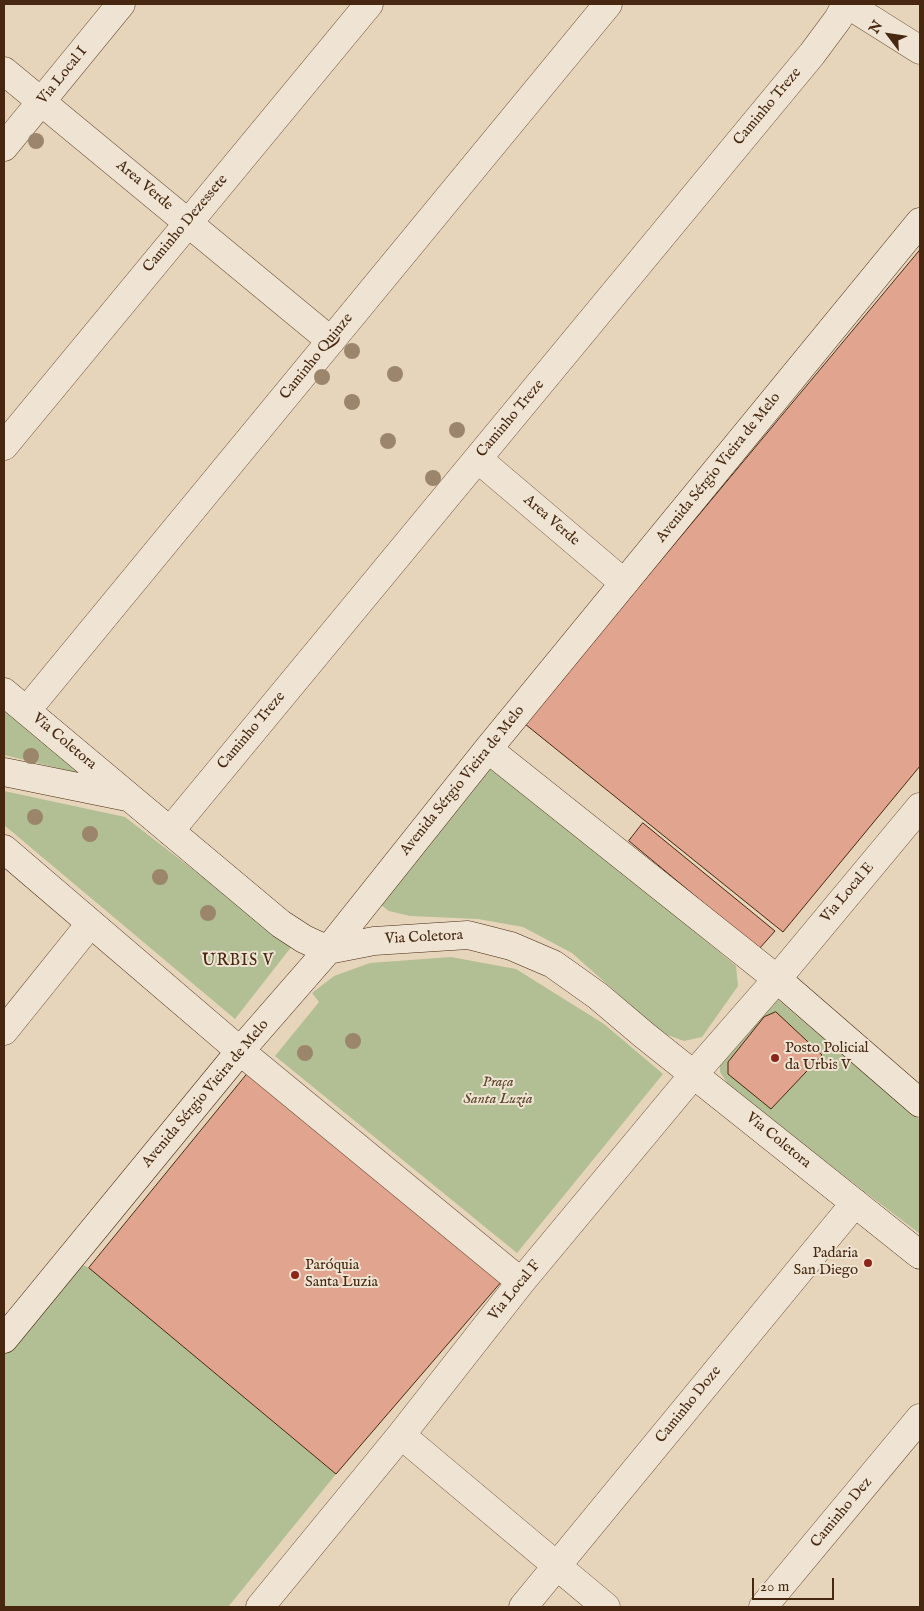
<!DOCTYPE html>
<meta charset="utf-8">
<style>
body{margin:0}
#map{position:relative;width:924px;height:1611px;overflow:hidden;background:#e7d5bb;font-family:"IM FELL English",serif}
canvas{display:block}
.frame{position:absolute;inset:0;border:5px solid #47270f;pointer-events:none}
.north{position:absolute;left:864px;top:10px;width:50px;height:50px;-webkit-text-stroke:4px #efe4d3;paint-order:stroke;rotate:301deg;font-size:14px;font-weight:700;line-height:20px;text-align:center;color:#47270f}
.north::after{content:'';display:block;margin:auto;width:18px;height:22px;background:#47270f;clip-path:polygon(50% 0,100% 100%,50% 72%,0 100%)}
.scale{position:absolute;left:752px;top:1578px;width:82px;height:22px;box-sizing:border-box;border:2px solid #47270f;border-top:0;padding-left:6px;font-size:15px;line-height:18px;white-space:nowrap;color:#47270f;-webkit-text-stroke:4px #efe4d3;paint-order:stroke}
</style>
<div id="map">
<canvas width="924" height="1611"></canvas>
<div class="frame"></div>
<div class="north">N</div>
<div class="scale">20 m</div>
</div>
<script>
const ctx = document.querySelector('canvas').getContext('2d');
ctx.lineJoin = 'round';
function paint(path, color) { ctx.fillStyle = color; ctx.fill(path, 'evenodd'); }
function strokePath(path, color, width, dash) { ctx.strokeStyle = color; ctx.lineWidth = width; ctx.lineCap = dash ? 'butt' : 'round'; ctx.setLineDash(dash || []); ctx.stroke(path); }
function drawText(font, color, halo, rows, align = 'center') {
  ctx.font = font + ' "IM FELL English",serif'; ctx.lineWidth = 4; ctx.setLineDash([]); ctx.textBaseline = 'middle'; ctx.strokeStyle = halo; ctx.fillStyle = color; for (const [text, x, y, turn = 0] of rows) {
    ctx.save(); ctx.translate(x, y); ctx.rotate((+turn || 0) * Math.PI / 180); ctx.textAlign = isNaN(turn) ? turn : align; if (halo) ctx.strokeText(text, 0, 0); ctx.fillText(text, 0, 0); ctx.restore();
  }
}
const green = new Path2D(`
 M4 709 83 774 4 755Z
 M490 769 503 772 736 966 738 986 702 1037 684 1041 662 1033 572 953 523 927 478 919 410 916 389 911 377 902 478 771Z
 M4 791 125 817 292 946 235 1019 4 825Z
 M451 957 516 969 604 1024 663 1074 517 1253 275 1056 319 1002 312 993 334 976 370 963Z
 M778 1000 920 1120V1234L731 1089 720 1072V1058L763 1004Z
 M77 1262 89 1268 336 1474 228 1607H4V1349Z`);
const building = new Path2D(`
 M920 250V766L783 932 525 724Z
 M643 823 775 931 759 949 629 841Z
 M776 1012 822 1055 771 1109 728 1074V1062L764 1017Z
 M248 1073 502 1281 336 1474 89 1268Z`);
const street = new Path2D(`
 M847 4 920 50
 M4 71 331 341
 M4 147 121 4
 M4 446 369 4
 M478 459 624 583
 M27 710 608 4
 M170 831 812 54 838 19 846 4
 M4 1031 90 924
 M240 1051 521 1282
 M401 1435 606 1607
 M260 1607 401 1435 521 1282 694 1074 777 979 920 807
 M523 1607 855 1203
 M763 1607 920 1418`);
const secondary = new Path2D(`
 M4 692 281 924 304 939 328 950 374 941 468 935 511 946 553 964 598 996 644 1035 920 1255
 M488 749 777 979 920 1103
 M4 772 127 797
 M4 849 240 1051
 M4 1339 240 1051 328 950 488 749 920 222`);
const trees = [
 [36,141],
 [352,351],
 [395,374],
 [322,377],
 [352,402],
 [457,430],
 [388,441],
 [433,478],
 [31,756],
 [35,817],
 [90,834],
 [160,877],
 [208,913],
 [353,1041],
 [305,1053]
];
const markers = [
 [775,1058,5,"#8f2418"],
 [868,1263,5,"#8f2418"],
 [295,1275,5,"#8f2418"]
];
const streetNames = [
 ["Via Local I",63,76,-51],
 ["Caminho Treze",768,107,-50],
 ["Area Verde",144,186,40],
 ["Caminho Dezessete",186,224,-50],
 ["Caminho Quinze",317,357,-51],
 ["Caminho Treze",511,419,-50],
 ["Avenida Sérgio Vieira de Melo",719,468,-51],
 ["Area Verde",551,521,41],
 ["Caminho Treze",252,731,-50],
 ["Via Coletora",64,742,40],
 ["Avenida Sérgio Vieira de Melo",463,781,-51],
 ["Via Local E",848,893,-50],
 ["Via Coletora",424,938,-3],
 ["Avenida Sérgio Vieira de Melo",206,1094,-50],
 ["Via Coletora",778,1141,39],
 ["Via Local F",515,1291,-51],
 ["Caminho Doze",689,1405,-51],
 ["Caminho Dez",842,1513,-50]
];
const poiNames = [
 ["Posto Policial",785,1049],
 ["da Urbis V",785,1066],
 ["Padaria",858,1254,"right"],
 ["San Diego",858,1271,"right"],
 ["Paróquia",305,1266],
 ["Santa Luzia",305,1283]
];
const parkNames = [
 ["Praça",498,1083],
 ["Santa Luzia",498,1100]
];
const neighbourhoodNames = [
 ["URBIS V",238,962]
];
paint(green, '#b2be93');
paint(building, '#e1a48e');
strokePath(building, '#47270f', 1);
strokePath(street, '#6f523a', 29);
strokePath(secondary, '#47270f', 29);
strokePath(street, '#efe4d3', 28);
strokePath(secondary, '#efe4d3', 28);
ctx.fillStyle = '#9b866b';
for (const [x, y] of trees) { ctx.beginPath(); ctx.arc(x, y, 8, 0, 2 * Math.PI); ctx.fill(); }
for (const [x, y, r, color] of markers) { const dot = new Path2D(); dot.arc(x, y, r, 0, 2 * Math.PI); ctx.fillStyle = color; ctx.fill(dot); strokePath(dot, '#efe4d3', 2); }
drawText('15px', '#47270f', '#efe4d3', streetNames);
drawText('15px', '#47270f', '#efe4d3', poiNames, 'left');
drawText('italic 15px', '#5c4529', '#efe4d3', parkNames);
ctx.letterSpacing = '1px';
drawText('16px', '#47270f', '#efe4d3', neighbourhoodNames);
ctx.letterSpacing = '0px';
</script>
